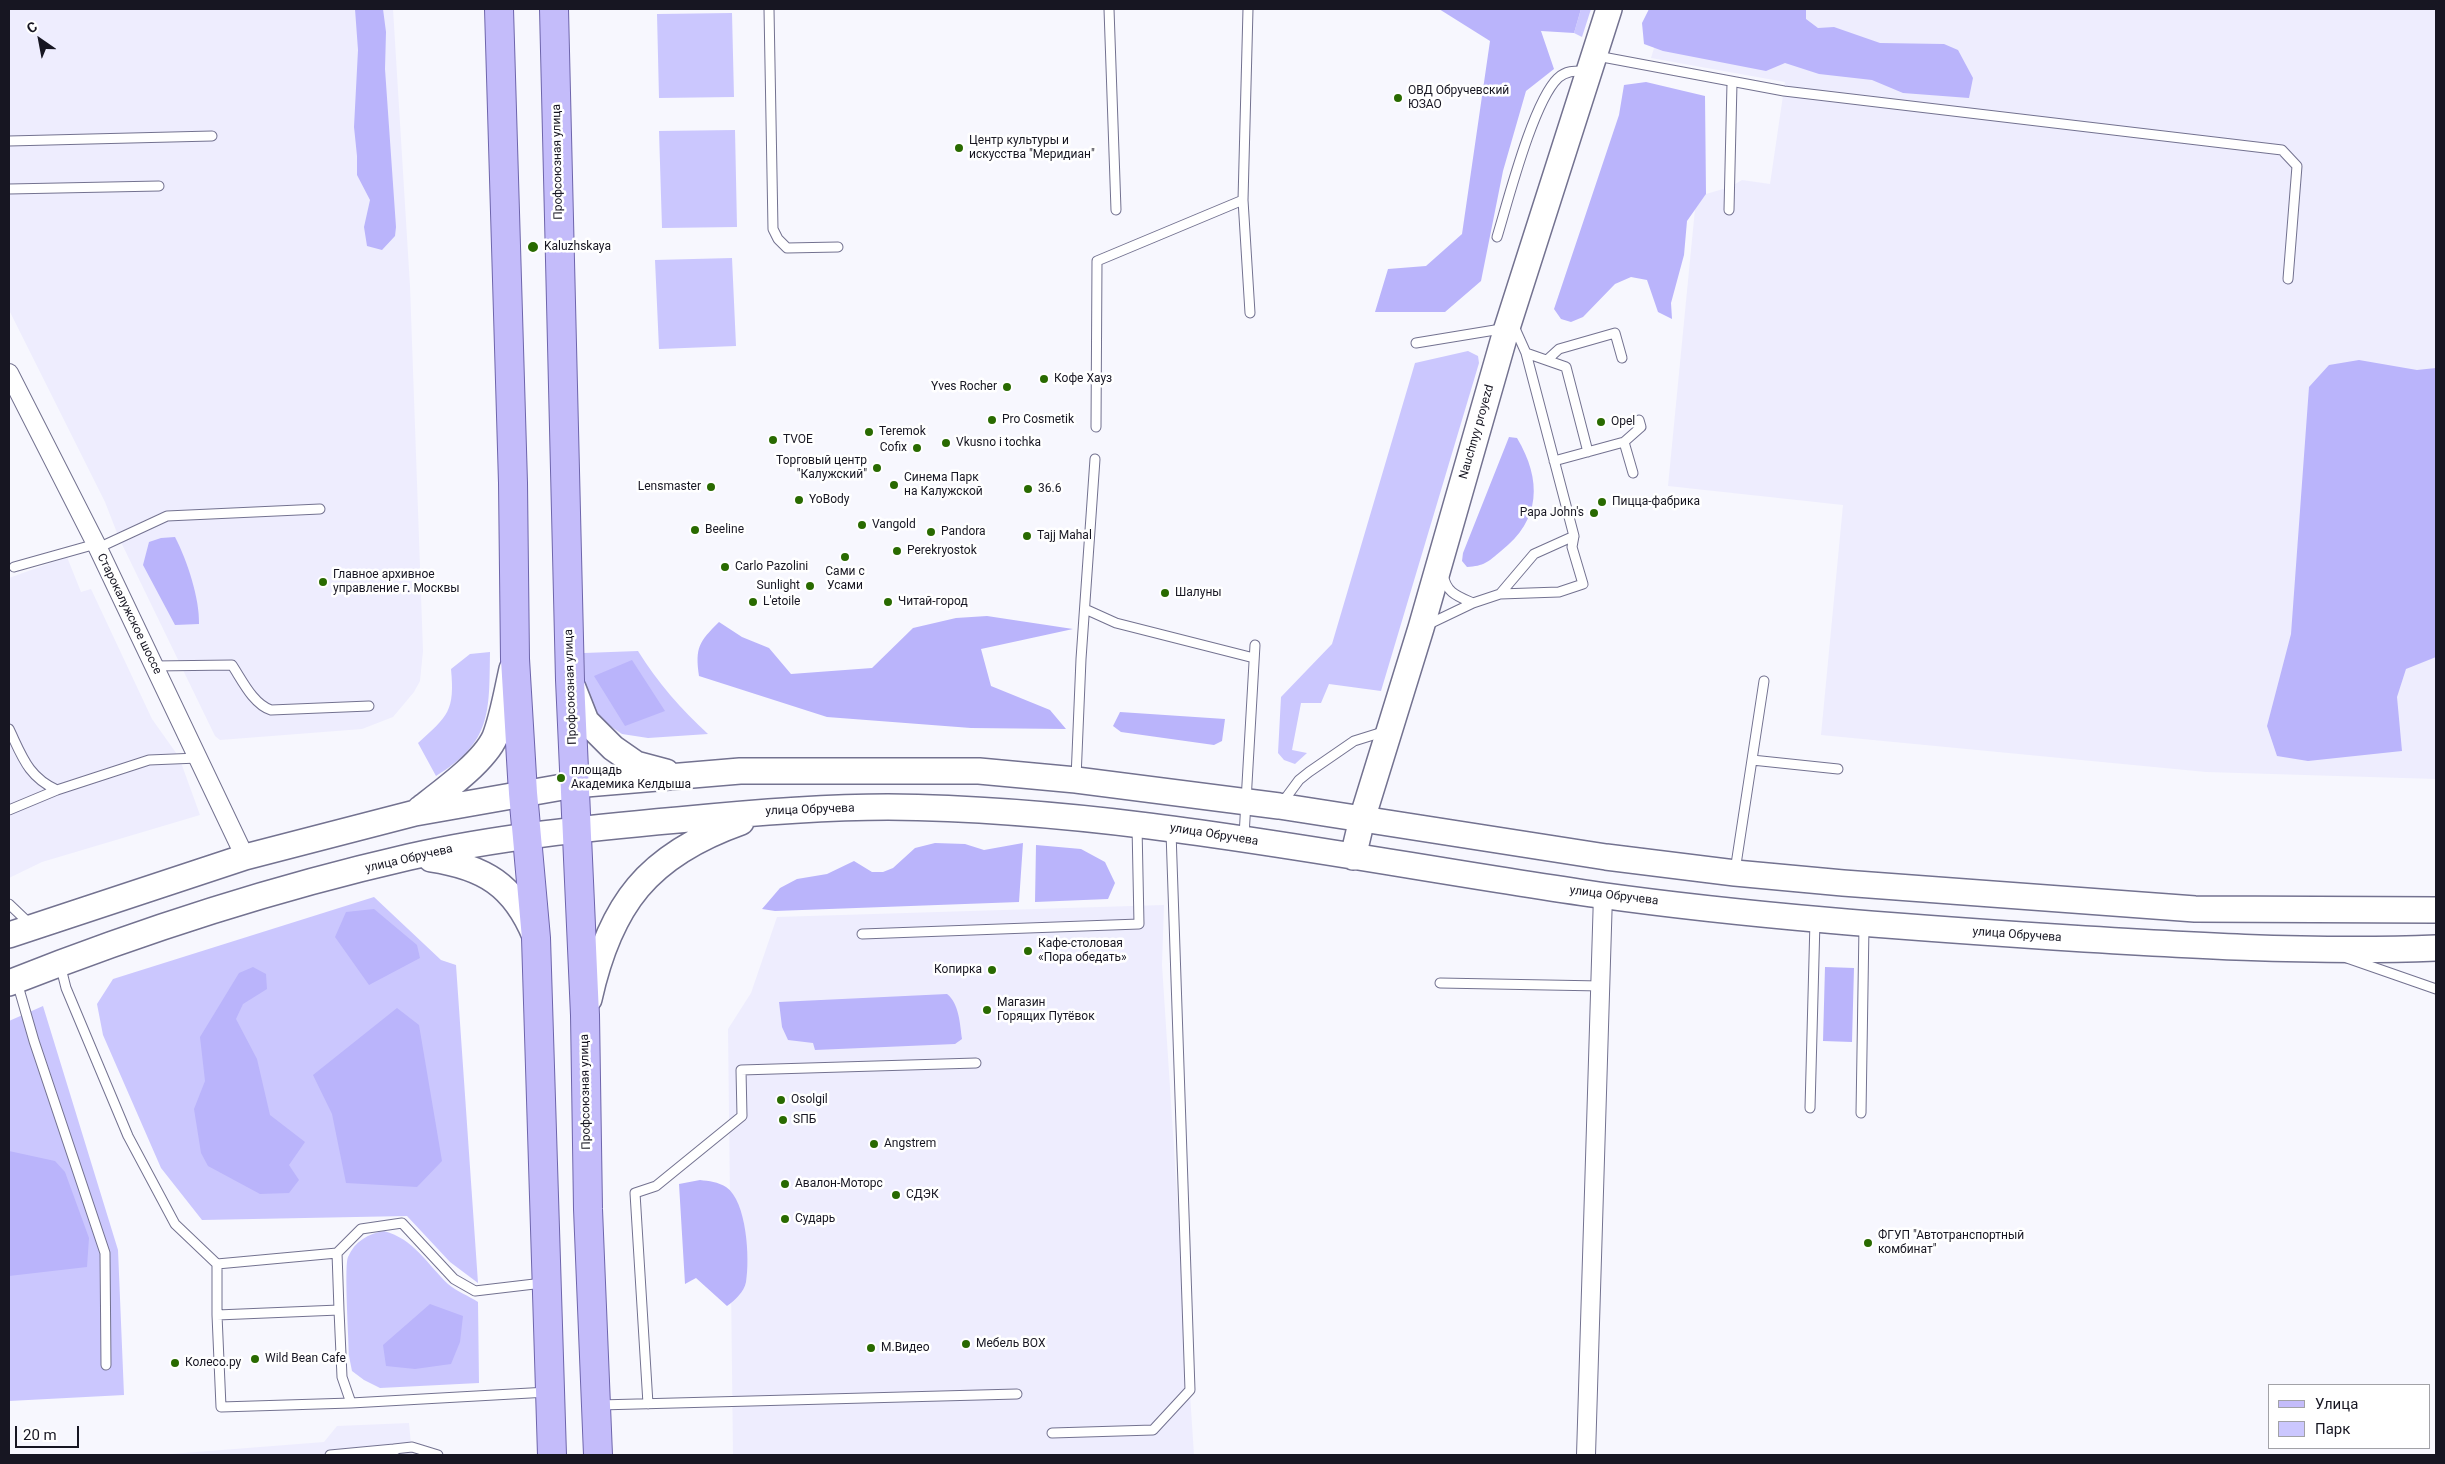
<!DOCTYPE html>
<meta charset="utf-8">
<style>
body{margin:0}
#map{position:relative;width:2445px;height:1464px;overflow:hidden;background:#f7f7fe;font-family:Roboto,sans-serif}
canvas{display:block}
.frame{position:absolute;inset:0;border:10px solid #171622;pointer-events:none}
.legend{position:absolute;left:2268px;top:1384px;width:162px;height:65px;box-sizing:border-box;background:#fff;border:1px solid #a2a2a7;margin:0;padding:6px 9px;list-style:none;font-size:15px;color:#171622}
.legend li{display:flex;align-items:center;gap:10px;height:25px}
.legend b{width:25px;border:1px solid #a2a2a7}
.north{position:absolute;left:15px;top:15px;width:50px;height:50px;-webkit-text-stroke:4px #fff;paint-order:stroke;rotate:327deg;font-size:14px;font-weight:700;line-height:20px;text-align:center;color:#171622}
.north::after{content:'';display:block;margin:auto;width:18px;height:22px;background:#171622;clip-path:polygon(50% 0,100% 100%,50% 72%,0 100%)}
.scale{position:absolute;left:15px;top:1426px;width:64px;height:22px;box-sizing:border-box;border:2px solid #171622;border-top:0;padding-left:6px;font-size:15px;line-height:18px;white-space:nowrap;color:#171622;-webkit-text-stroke:4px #fff;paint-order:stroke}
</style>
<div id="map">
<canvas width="2445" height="1464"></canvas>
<div class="frame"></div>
<ul class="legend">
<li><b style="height:6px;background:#c4bcfa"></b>Улица</li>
<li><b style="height:14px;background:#cbc7fe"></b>Парк</li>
</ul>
<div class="north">С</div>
<div class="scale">20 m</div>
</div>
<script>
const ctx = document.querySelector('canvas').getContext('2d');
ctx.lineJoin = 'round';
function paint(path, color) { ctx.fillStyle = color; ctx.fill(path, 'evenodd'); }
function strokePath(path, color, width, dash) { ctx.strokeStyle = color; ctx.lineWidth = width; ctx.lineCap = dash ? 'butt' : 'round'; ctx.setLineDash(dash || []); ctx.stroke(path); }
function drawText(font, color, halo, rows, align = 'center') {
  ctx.font = font + ' Roboto,sans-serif'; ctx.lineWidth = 5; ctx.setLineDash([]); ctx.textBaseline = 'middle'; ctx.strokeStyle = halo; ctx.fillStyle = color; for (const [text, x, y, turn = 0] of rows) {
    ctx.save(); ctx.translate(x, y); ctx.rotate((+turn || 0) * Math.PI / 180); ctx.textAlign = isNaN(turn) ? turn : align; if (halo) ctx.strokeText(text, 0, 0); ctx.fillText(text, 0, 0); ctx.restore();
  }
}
const built = new Path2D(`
 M9 9H393L410 286 423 651 420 681 414 692 393 717 362 729 220 740 215 736 119 538 105 502 9 310Z
 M1666 9H2436V779L2206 772 1821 735 1843 505 1668 486 1695 209 1706 194 1730 187 1742 180 1770 184 1785 82 1651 58Z
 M67 557 81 592 91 589 152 719 179 757 200 815 42 862 9 878V578Z
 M1164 905 1162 965 1194 1455H733L728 1029 751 993 777 917Z
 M409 1423 412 1455H158L324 1442 337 1426Z`);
const green = new Path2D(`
 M1581 9H1591L1582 37 1574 33Z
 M732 13 734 97 659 98 657 14Z
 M735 130 737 227 662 228 659 131Z
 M732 258 736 346 659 349 655 260Z
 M1468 351 1478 356 1479 363 1381 691 1329 684 1321 703H1301L1292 750 1307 753 1295 764 1284 760 1278 753 1281 697 1332 644 1415 363Z
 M638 651C658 683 681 709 708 734L648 738 622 734 610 726 592 708 585 693 584 653Z
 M490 652C489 712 492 742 436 776L418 743C448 716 455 711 451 669L470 654Z
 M374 897 441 960 456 965 478 1283 450 1262 407 1216 202 1220 161 1168 103 1035 97 1004 113 979Z
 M43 1006 118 1250 124 1395 9 1401V1021Z
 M384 1231C414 1239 427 1264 448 1284 456 1291 469 1296 478 1302L479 1383 380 1388 364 1380 352 1371 349 1356C349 1340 344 1267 348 1257 355 1241 368 1234 384 1231Z`);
const forest = new Path2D(`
 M355 9H383L386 32 385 69 396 227 395 236 382 250 367 246 364 227 370 200 357 175V156L354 127 358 50Z
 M1439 9H1581L1574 33 1541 31 1554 69 1526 91 1503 171 1481 281 1445 312H1375L1388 269 1426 266 1462 234 1490 41Z
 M1649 9H1806V19L1818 28 1834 27 1880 43 1944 44 1958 50 1973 78 1969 98 1903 93 1872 80 1819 74 1785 63 1766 71 1663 51 1644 44 1642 23Z
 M1646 82 1705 96 1706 194 1687 221 1684 255 1671 303 1672 319 1658 312 1647 280 1631 277 1615 284 1583 317 1571 322 1561 319 1554 309 1619 115 1624 85Z
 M2359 360 2417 370 2436 368V657L2406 669 2397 697 2402 751 2308 761 2277 756 2267 726 2291 634 2309 387 2329 365Z
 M1509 437 1517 438C1542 480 1541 520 1501 551 1488 562 1484 566 1467 567L1462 561 1463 553Z
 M175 537C187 560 200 599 199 624L175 625 143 565 149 542 161 538Z
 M987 616 1073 629 981 649 991 686 1050 710 1066 729 971 728 827 717 699 676C695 647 699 642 719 622L742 637 769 648 791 674 872 668 913 628 956 618Z
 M632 660 665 711 625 726 594 676Z
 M1120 712 1225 719 1222 741 1214 745 1121 732 1113 726Z
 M935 843 965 844 984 850 1023 843 1019 902 775 911 762 909 780 888 797 879 827 874 854 861 872 872H883L893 868 915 848Z
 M1036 845 1081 849 1105 862 1115 883 1108 899 1035 902Z
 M374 909 417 945 420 958 369 985 335 937 346 912Z
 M253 967 266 974 267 989 243 1004 236 1019 257 1059 270 1115 305 1142 289 1165 299 1180 289 1193 260 1194 208 1166 201 1153 194 1109 205 1081 200 1037 239 973Z
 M1825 967 1854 968 1852 1042 1823 1041Z
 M947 994C959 1003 960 1024 962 1039L955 1044 815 1050 813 1043 788 1040 782 1027 779 1002Z
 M397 1008 419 1025 442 1161 417 1187 346 1183 332 1114 313 1075Z
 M9 1151 55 1161 65 1172 89 1238 87 1267 9 1276Z
 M700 1180C709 1181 718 1182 726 1187 747 1201 750 1259 746 1282 744 1292 735 1300 727 1306L696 1278 685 1284 679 1184Z
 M430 1304 463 1316 460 1342 451 1364 415 1369 386 1366 383 1345Z`);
const lane = new Path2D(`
 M769 9 773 229 778 239 787 248 838 247
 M1109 9 1116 210
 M1248 9 1243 200 1250 313
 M1597 56 1784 91 2282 150 2297 166 2288 279
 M9 141 212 136
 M9 189 159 186
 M1729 210 1732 83
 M1497 237C1508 201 1533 102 1558 78 1567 70 1576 71 1587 71
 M1416 343 1495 330H1503
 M1526 353 1566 367 1588 452
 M1547 360 1559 349 1615 333 1622 358
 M1096 427 1097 261 1243 200
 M1624 442 1641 427 1639 420
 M1554 461 1624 442 1633 473
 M98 548 167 516 320 509
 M14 567 96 544
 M1443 574C1446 593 1457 596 1473 603
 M1500 594 1559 592 1583 584 1572 547 1574 536
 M1085 609 1116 623 1254 658
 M1427 625 1473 603 1500 594 1534 554 1574 536 1526 353 1513 324
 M154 666 232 665C242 680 253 704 271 710L369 706
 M9 729C22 756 28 777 57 790
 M1752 760 1838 769
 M1076 778 1081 659 1095 459
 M1282 803 1299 780 1309 772 1354 741 1386 731
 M9 810 57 790 149 760 198 758
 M1244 836 1255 645
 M1735 871 1764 681
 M9 904 31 925
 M862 934 1139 924 1137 826
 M2347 958 2436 989
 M60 964 66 988 128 1136 175 1224 217 1264V1315L339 1310 342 1377 351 1403
 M17 982 34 1041 105 1253 106 1365
 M1440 983 1601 986
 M1810 1108 1815 921
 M1861 1113 1864 926
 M337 1253 339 1310
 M217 1264 337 1253 361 1229 402 1223 454 1279 475 1291 543 1283
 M217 1315 221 1407 351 1403 548 1392
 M648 1404 635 1193 656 1186 742 1116 741 1070 976 1063
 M599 1405 1017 1394
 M1052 1433 1153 1430 1190 1390 1171 832
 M330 1455 394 1449
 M394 1455V1449L412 1447 438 1455`);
const street = new Path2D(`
 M9 373 96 544 245 857
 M1586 1455 1603 895`);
const secondary = new Path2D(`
 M573 688 586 721 613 748 636 764 666 772
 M420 809C442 792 484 762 495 737 503 716 507 691 512 669
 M1353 857 1362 819 1421 628 1506 331 1609 9
 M431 859C484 867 514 885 535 936
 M9 935 245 857 415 813 574 785 740 771H979L1076 780 1279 806 1606 857 1735 873 1843 883 2195 909 2436 910
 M9 983C138 932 274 888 409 857 498 837 588 828 678 820 748 813 818 807 888 807 1127 809 1362 861 1599 895 1750 916 1902 927 2054 937 2181 945 2308 953 2436 948
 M589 999C610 904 648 855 741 822`);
const primary = new Path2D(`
 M499 9 513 483 515 659 523 793 536 938 552 1455
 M554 9 570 680 585 1015 588 1209 598 1455`);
const markers = [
 [1398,98,5,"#296a00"],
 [959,148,5,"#296a00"],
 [533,247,6,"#296a00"],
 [1044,379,5,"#296a00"],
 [1007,387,5,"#296a00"],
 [992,420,5,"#296a00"],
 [1601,422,5,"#296a00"],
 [869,432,5,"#296a00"],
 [773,440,5,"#296a00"],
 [946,443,5,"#296a00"],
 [917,448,5,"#296a00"],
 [877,468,5,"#296a00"],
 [894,485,5,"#296a00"],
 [711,487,5,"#296a00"],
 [1028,489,5,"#296a00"],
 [799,500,5,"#296a00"],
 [1602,502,5,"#296a00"],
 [1594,513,5,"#296a00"],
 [862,525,5,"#296a00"],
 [695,530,5,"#296a00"],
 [931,532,5,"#296a00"],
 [1027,536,5,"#296a00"],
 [897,551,5,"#296a00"],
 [845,557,5,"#296a00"],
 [725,567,5,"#296a00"],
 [323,582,5,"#296a00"],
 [810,586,5,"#296a00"],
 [1165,593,5,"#296a00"],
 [753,602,5,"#296a00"],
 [888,602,5,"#296a00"],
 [561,778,5,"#296a00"],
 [1028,951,5,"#296a00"],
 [992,970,5,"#296a00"],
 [987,1010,5,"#296a00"],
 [781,1100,5,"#296a00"],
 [783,1120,5,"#296a00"],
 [874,1144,5,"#296a00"],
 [785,1184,5,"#296a00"],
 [896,1195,5,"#296a00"],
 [785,1219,5,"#296a00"],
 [1868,1243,5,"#296a00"],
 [966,1344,5,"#296a00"],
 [871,1348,5,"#296a00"],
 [255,1359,5,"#296a00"],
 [175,1363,5,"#296a00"]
];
const poiNames = [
 ["ОВД Обручевский",1408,91],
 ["ЮЗАО",1408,105],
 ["Центр культуры и",969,141],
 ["искусства \"Меридиан\"",969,155],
 ["Kaluzhskaya",544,247],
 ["Кофе Хауз",1054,379],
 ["Yves Rocher",997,387,"right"],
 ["Pro Cosmetik",1002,420],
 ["Opel",1611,422],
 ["Teremok",879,432],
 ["TVOE",783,440],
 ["Vkusno i tochka",956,443],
 ["Cofix",907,448,"right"],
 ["Торговый центр",867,461,"right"],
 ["\"Калужский\"",867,475,"right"],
 ["Синема Парк",904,478],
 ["на Калужской",904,492],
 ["Lensmaster",701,487,"right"],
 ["36.6",1038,489],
 ["YoBody",809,500],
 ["Пицца-фабрика",1612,502],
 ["Papa John's",1584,513,"right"],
 ["Vangold",872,525],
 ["Beeline",705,530],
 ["Pandora",941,532],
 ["Tajj Mahal",1037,536],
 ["Perekryostok",907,551],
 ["Carlo Pazolini",735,567],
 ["Сами с",845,572,"center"],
 ["Усами",845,586,"center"],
 ["Главное архивное",333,575],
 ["управление г. Москвы",333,589],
 ["Sunlight",800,586,"right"],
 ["Шалуны",1175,593],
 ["L'etoile",763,602],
 ["Читай-город",898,602],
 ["площадь",571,771],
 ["Академика Келдыша",571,785],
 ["Кафе-столовая",1038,944],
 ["«Пора обедать»",1038,958],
 ["Копирка",982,970,"right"],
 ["Магазин",997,1003],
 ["Горящих Путёвок",997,1017],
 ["Osolgil",791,1100],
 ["SПБ",793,1120],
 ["Angstrem",884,1144],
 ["Авалон-Моторс",795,1184],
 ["СДЭК",906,1195],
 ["Сударь",795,1219],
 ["ФГУП \"Автотранспортный",1878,1236],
 ["комбинат\"",1878,1250],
 ["Мебель BOX",976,1344],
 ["М.Видео",881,1348],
 ["Wild Bean Cafe",265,1359],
 ["Колесо.ру",185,1363]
];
const streetNames = [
 ["Профсоюзная улица",558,162,-91],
 ["Nauchnyy proyezd",1477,432,-74],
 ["Старокалужское шоссе",129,614,64],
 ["Профсоюзная улица",571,687,-92],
 ["улица Обручева",810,810,-2],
 ["улица Обручева",1214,835,9],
 ["улица Обручева",409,859,-13],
 ["улица Обручева",1614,896,7],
 ["улица Обручева",2017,935,4],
 ["Профсоюзная улица",586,1092,-91]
];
paint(built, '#eeedfe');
paint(green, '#cbc7fe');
paint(forest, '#bab4fb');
strokePath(lane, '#737290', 11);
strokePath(street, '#737290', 20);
strokePath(secondary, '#737290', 28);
strokePath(primary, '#6e65ac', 30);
strokePath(lane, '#fff', 9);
strokePath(street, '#fff', 18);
strokePath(secondary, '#fff', 25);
strokePath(primary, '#c4bcfa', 28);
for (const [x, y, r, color] of markers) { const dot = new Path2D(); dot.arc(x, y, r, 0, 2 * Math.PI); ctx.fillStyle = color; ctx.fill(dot); strokePath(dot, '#fff', 2); }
drawText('12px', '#171622', '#fff', poiNames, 'left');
drawText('12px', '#171622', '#fff', streetNames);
</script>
